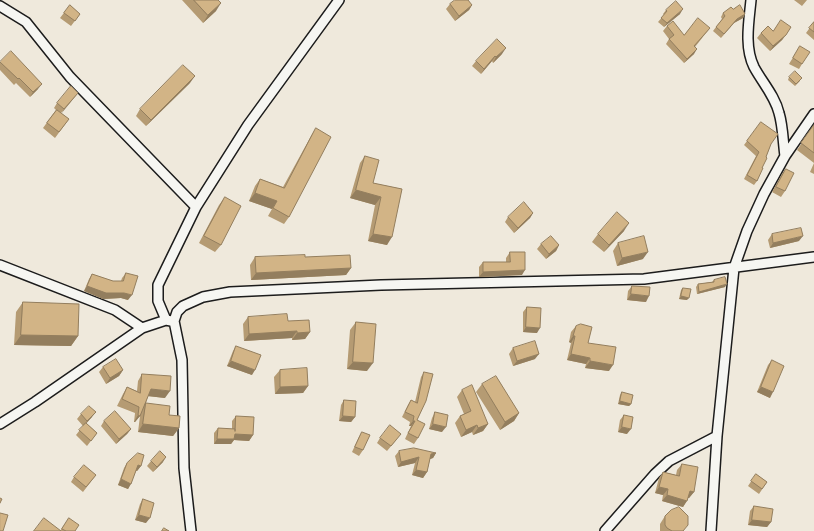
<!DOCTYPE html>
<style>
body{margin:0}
canvas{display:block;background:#efe9dc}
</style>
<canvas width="814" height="531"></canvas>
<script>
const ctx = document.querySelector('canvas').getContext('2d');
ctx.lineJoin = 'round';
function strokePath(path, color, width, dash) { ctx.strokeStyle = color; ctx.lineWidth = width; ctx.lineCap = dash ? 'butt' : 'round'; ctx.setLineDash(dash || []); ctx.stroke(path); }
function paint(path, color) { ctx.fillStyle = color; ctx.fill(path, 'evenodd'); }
const minor = new Path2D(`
 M751 0C749 21 744 47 754 67 762 82 775 96 779 113 783 126 783 142 785 156
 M0 6 26 22 70 77 196 207
 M0 265 115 310 142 328
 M166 320 158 301V285L196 207 248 125 339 0
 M0 424 35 402 142 328 166 320 171 321
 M191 531 184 468 182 360 174 321 177 312 183 306 203 297 230 292 381 285 644 279 814 257
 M605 531 655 474 669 461 717 436
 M711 531 717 436 734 268 747 231 764 194 785 156 814 114`);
const wall = new Path2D(`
 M182 0H218L216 11 203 23Z
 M794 0H807L802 6Z
 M450 4 472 5 469 10 455 21 446 9Z
 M70 5 80 14 71 26 60 18Z
 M733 9 745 14 743 18 734 23 721 38 713 31 722 19 721 17 723 13Z
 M666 10 680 14 664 27 658 22 664 15 663 14Z
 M814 22V40L806 33Z
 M667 26 684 35 710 28 695 47 694 54 684 63 666 44 669 39 663 31Z
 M791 27 782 40 770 51 757 38 761 33Z
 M800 46 802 64 799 69 789 64Z
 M502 54 493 63 492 61 481 74 472 66 476 61Z
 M0 62 38 89 30 97 16 83 14 85 0 70Z
 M789 77 800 81 795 86 788 80Z
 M190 83 146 126 136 116 140 109Z
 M78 93 61 113 69 119 55 138 43 128 56 110 54 108 57 103Z
 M761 122 771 144 757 181 754 185 744 179 756 156 744 145Z
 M814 125V174L810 172 814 163 797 150Z
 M316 128 289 217 284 224 268 216 272 209 249 201 255 186 260 179 283 187 311 136Z
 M365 156 373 183 402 189 387 245 368 241 375 205 350 198 360 163Z
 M786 169 785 191 781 197 772 192 782 174Z
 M225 197 221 245 215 252 199 243 219 205Z
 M533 213 530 218 514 233 505 222 508 217Z
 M624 231 604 252 592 242 598 234Z
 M772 234 799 241 770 248 768 240Z
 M618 243 643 259 617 266 613 251Z
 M541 244 559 245 556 251 546 259 537 249Z
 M510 252 522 275 479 277V267L483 262H506V258Z
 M255 257H305L351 268 346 275 251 280 250 265Z
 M126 273 128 300 121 298 103 299 84 291 89 279 92 274 113 281H121L122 278Z
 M714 280 725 287 697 294 696 287 698 284 712 282Z
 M632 286 646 302 627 300 628 291Z
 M683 288 687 300 679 299 681 290Z
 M23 302 78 336 71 346 14 345 16 312Z
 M527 307 537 333 523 332V312Z
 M248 317 288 321 310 332 305 339 292 340V338L244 341 243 324Z
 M356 322 367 371 347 369 350 330Z
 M576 326 588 343 609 371 585 368 586 364 567 360 571 343 569 342 571 332Z
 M236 346 252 375 227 366 233 351Z
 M513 348 535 359 513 366 509 354Z
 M772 360 770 398 757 392 768 365Z
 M103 367 123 370 119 376 106 384 99 372Z
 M280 370 308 386 303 393 275 394 274 377Z
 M424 372 417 420 418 438 414 444 405 439 411 426H409L410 422 402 417 408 405 411 400 415 402 421 377Z
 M142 374 165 398 148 396 146 403 169 415 179 428 173 436 138 432 140 416 135 422H134L135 413 117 406 123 394 127 387 137 391 138 381Z
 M482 384 519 413 514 421 500 430 476 392Z
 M462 390 488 424 483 431 473 435 472 432 461 437 455 423 460 416 464 414 457 397Z
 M622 392 631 404 629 406 618 404 620 395Z
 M344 400 355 417 351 422 339 421 341 405Z
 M435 412 442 432 429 429 432 418Z
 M81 414 92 417 86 423 97 433 87 446 76 435 83 426 77 419Z
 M624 415 627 434 618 432 620 420Z
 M236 416 253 435 249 441 234 440 231 444H214V433L218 428 232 429V421Z
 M104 421 131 429 127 434 116 444 101 426Z
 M362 432 363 450 359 456 352 452 359 437Z
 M380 438 397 439 387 451 377 443Z
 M399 451 436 453 433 458 430 459 427 472 423 478 412 475 415 463 398 467 395 456Z
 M151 461 163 462 153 472 147 466Z
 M127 463 141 466 137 471H136L128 489 118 485 124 468Z
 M682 464 694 492 689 498H688L683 507 662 501 663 495 655 493 659 478 663 472 676 475 677 470Z
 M756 474 767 482 759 494 748 486Z
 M96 475 83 492 71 482 74 477Z
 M143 499 146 523 135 520 140 504Z
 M754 506 771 522 767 527 748 525 750 511Z
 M665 516 684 531H660V524Z
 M69 518 75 531H34H60Z`);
const shadedWall = new Path2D(`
 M221 3 216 11 203 23 208 15Z
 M472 5 469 10 455 21 459 16Z
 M683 9 680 14 664 27 667 23Z
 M745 14 743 18 734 23 721 38 737 19Z
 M786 35 782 40 770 51 773 46Z
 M506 48 502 54 493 63 496 57Z
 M697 49 694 54 684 63 687 59Z
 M495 56 492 61 481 74 484 69Z
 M195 76 190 83 146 126 151 120Z
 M42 84 38 89 30 97 33 92Z
 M78 93 74 98 61 114 64 109Z
 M356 190 381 197 375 205 350 198Z
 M255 193 277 201 272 209 249 201Z
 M533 213 530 218 514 233 518 228Z
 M629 223 624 231 604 252 609 245Z
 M373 234 392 237 387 245 368 241Z
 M803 236 799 241 770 248 773 243Z
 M559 245 556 251 546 259 549 254Z
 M648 252 643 259 617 266 622 258Z
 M351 268 346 275 251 280 256 273Z
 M525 270 522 275 479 277 483 272Z
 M727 284 725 287 697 294 699 292Z
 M87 286 124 293 132 295 128 300 121 298 103 299 84 291Z
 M631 294 649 296 646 302 627 300Z
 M681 296 689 298 687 300 679 299Z
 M526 327 540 328 537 333 523 332Z
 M297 331 292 338 244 341 249 334Z
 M310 332 305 339 292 340 297 333Z
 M21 335 78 336 71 346 14 345Z
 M573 336H575L571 343 569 342Z
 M539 354 535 359 513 366 517 361Z
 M571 354 590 358 586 364 567 360Z
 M231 361 255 370 252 375 227 366Z
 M590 361 613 365 609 371 585 368Z
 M353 362 373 363 367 371 347 369Z
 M123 370 119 376 106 384 110 378Z
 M308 386 303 393 275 394 280 387Z
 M761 387 773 392 770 398 757 392Z
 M151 389 170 391 165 398 147 396Z
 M620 401 631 404 629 406 618 404Z
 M96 412 92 417 84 426 87 421Z
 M519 413 514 421 500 430 505 422Z
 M138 415 140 416 135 422H134Z
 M343 416 355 417 351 422 339 421Z
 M413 421H415L411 426H409Z
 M143 424 179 428 173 436 138 432Z
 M433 424 446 427 442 432 429 429Z
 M488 424 483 431 473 435 478 428Z
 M477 425 472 432 461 437 466 430Z
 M622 427 631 429 627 434 618 432Z
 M131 429 127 434 116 444 119 439Z
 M235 434 253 435 249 441 234 440 231 444H214L217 439Z
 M436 453 433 458 427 460 431 454Z
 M166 457 163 462 153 472 157 467Z
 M419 457 415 463 398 467 401 462Z
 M138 465 141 466 137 471 135 470Z
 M416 470 427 472 423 478 412 475Z
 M121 479 131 484 128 489 118 485Z
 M659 487 668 489 663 495 655 493Z
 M690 491 694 492 689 498H686Z
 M667 495 687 501 683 507 662 501Z
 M139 515 150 518 146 523 135 520Z
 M752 520 771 522 767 527 748 525Z`);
const building = new Path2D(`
 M194 0H218L221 3 208 15Z
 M455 0H468L472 5 459 16 450 4Z
 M676 1 683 9 667 23 661 18 667 11 666 10Z
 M70 5 80 14 75 21 64 13Z
 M740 5 745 14 737 19 724 34 716 27 725 16 723 13 731 7 733 9Z
 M698 18 710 28 694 46 697 49 687 59 669 39 674 35 667 26 673 21 684 35Z
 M781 20 791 27 786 35 773 46 761 33 768 26 773 31Z
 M814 22V32L809 28Z
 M497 39 506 48 496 57 495 56 484 69 476 61Z
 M800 46 810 52 802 64 793 58Z
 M11 51 42 84 33 92 19 78 18 79 0 62Z
 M183 65 195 76 151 120 140 109Z
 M795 71 802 78 796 84 789 77Z
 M71 86 78 93 64 109 57 103Z
 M57 110 69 119 59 132 47 123Z
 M761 122 778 134 771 144 766 157 767 158 762 168H763L757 181 747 175 759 152 747 141Z
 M814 125V153L801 143Z
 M316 128 331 137 289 217 273 208 277 201 255 193 260 179 284 188Z
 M365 156 379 160 373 183 402 189 392 237 373 234 381 197 356 190Z
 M786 169 794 173 785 191 776 187Z
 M225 197 241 206 221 245 204 236Z
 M524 202 533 213 518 228 508 217Z
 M617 212 629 223 609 245 598 234Z
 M801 228 803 236 773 243 772 234Z
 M551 236 559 245 549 254 541 244Z
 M644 236 648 252 622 258 618 243Z
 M510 252H525V270L483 272V262H510Z
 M305 255V257L350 255 351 268 256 273 255 257Z
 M126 273 138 276 132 295 124 293H106L87 286 92 274 113 281H123Z
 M725 277 727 284 699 292 698 284 714 282V280Z
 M632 286 650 287 649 296 631 294Z
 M683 288 691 289 689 298 681 296Z
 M23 302 79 304 78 336 21 335Z
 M527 307 541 308 540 328 526 327Z
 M287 314 288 321 309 320 310 332 297 333V331L249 334 248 317Z
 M356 322 376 324 373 363 353 362Z
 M581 324 592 327 588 343 616 347 613 365 590 361V358L571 354 575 336H573L576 326Z
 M535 341 539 354 517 361 513 348Z
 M236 346 261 355 255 370 231 361Z
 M116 359 123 370 110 378 103 367Z
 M772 360 784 366 773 392 761 387Z
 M307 368 308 386 280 387V370Z
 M424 372 433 374 426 401 417 420 425 424 418 438 408 433 415 421H413L414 416 405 412 411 400 417 403Z
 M142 374 171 376 170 391 151 389 140 416 138 415 139 407 122 399 127 387 140 393Z
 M496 376 519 413 505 422 482 384Z
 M472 385 488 424 478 428 477 425 466 430 460 416 471 411 462 390Z
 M622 392 633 395 631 404 620 401Z
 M344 400 356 401 355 417 343 416Z
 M146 403 170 406 169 415 180 416 179 428 143 424Z
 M89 406 96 412 87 421 81 414Z
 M115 411 131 429 119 439 104 421Z
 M435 412 448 415 446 427 433 424Z
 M624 415 633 417 631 429 622 427Z
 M236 416 254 417 253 435 235 434 234 439H217L218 428 235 429V431Z
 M86 423 97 433 91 441 79 430Z
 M390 425 401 434 391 446 380 438Z
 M362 432 370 435 363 450 355 447Z
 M414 448 436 453 431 454 427 472 416 470 419 457 401 462 399 451Z
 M160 451 166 457 157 467 151 461Z
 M138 453 144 455 141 466 138 465 131 484 121 479 127 463Z
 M682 464 698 467 694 492 690 491 687 501 667 495 668 489 659 487 663 472 679 476Z
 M84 465 96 475 86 487 74 477Z
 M756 474 767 482 762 489 751 481Z
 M0 498 2 499 0 503Z
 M143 499 154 503 150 518 139 515Z
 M754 506 773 509 771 522 752 520Z
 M679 507 688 516V525L683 531H672L667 528 665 525V516L671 510Z
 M0 513 8 515 3 531H0Z
 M44 518 61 531H34Z
 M69 518 79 525 75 531H66L62 529Z
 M164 528 169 531H162Z`);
strokePath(minor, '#1c1c1c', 12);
strokePath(minor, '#f6f6f2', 9);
paint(wall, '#b59b73');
paint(shadedWall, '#937e5e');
paint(building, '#d2b486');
strokePath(building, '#937e5e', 1);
</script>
